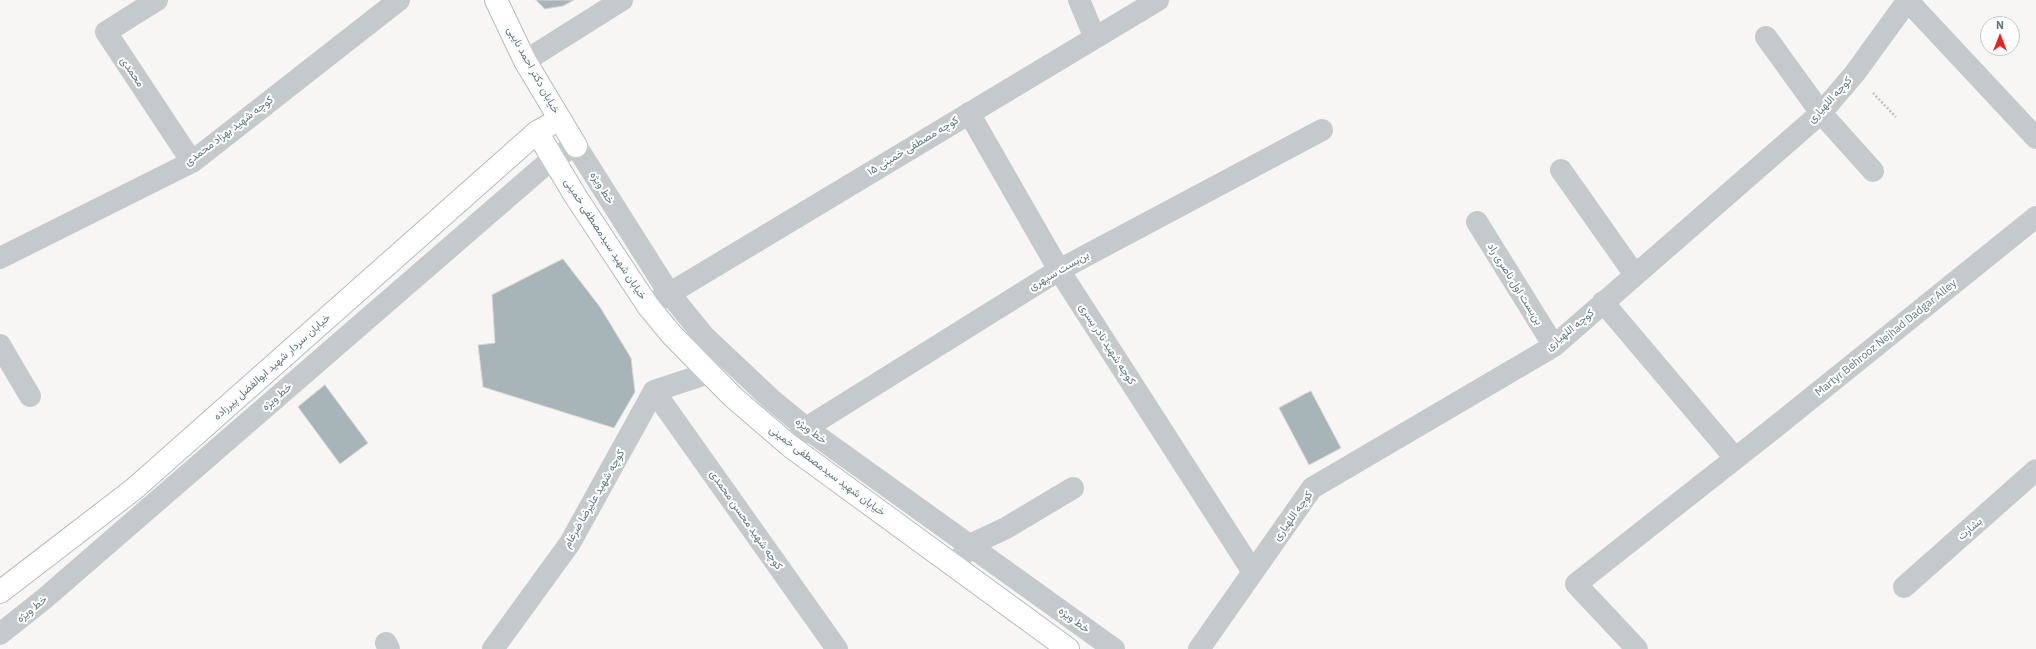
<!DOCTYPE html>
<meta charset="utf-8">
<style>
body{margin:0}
#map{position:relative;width:2036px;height:649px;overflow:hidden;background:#f7f6f4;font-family:"IBM Plex Sans",sans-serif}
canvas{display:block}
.north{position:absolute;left:1980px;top:16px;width:40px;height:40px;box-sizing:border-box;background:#fff;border:1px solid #bfcacd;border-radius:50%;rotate:0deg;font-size:11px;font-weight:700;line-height:16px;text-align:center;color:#607a81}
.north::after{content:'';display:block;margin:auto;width:14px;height:18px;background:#ef201b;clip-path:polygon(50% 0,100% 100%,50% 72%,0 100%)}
</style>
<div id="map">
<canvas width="2036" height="649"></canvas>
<div class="north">N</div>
</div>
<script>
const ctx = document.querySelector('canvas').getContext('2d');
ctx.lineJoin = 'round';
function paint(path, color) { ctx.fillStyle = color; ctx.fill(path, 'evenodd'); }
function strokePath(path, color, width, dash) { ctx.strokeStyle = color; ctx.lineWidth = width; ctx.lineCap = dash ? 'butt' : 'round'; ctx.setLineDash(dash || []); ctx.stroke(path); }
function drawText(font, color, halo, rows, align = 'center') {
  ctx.font = font + ' "IBM Plex Sans",Vazirmatn,sans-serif'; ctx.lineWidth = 4; ctx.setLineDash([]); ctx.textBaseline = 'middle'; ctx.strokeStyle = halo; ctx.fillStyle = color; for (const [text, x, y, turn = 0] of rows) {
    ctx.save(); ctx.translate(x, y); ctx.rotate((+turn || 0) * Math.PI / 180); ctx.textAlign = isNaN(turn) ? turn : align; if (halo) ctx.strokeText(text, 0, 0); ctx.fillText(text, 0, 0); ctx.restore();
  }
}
const building = new Path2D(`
 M536 0H574L563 6 545 9Z
 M563 259 600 307 631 358 635 392 614 428 483 387 478 345 495 343 492 295Z
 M325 385 368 443 340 464 298 407Z
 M1311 391 1341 448 1309 465 1279 408Z`);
const path = new Path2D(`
 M1873 93 1896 117`);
const minor = new Path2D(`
 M157 0 106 32 192 162
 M1079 0 1095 38
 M1907 0 2036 138
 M1766 37 1821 113 1873 171
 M525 61 622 0
 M969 113 1059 270 1253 572
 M1561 170 1635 275
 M1477 222 1554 346
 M0 258 192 162 399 0
 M657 301 1158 0
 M1603 302 1735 458
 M0 345 30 396
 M654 391 837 649
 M797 438 806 428 1059 270 1322 130
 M962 556 970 545 1006 528 1073 488
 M1904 587 2036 470
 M0 634 44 599 553 158 576 146 669 293 704 336 772 400 806 428 1114 649
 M386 643 389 649
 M493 649 570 543 654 391 709 373
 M1199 649 1312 488 1554 346 1821 113 1855 73 1908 0
 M1637 649 1576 584 1774 428 2036 217`);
const major = new Path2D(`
 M496 0 525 61 576 146
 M537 132 576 197 648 306 672 335 733 397 790 446 1068 649
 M0 592 134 489 537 132 560 119`);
const streetNames = [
 ["خیابان دکتر احمد نایبی",533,70,61],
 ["محمدی",132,72,56],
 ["کوچه اللهیاری",1830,100,-47],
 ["کوچه شهید بهزاد محمدی",229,131,-37],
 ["کوچه مصطفی خمینی ۱۵",913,146,-31],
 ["خط ویژه",602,188,58],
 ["خیابان شهید سیدمصطفی خمینی",605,239,57],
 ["بن‌بست سپهری",1059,271,-30],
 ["بن‌بست اول ناصری راد",1515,284,58],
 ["کوچه اللهیاری",1570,330,-39],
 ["Martyr Behrooz Nejhad Dadgar Alley",1886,338,-39],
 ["کوچه شهید نادر یسری",1107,344,57],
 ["خیابان سردار شهید ابوالفضل پیرزاده",272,367,-42],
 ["خط ویژه",277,397,-41],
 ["خط ویژه",811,431,37],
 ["خیابان شهید سیدمصطفی خمینی",827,471,37],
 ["کوچه شهید علیرضا ضرغام",594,499,-60],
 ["کوچه اللهیاری",1293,516,-54],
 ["کوچه شهید محسن محمدی",746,520,55],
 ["بشارت",1970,529,-41],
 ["خط ویژه",32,609,-39],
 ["خط ویژه",1074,620,36]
];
paint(building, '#a8b5b8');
strokePath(building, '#d9d8d6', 1);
strokePath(major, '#b5bcbe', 24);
strokePath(path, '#bdc1c2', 2.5, [2, 2]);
strokePath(minor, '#c4cacc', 22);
strokePath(major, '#fff', 22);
drawText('11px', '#607a81', '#fff', streetNames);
</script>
